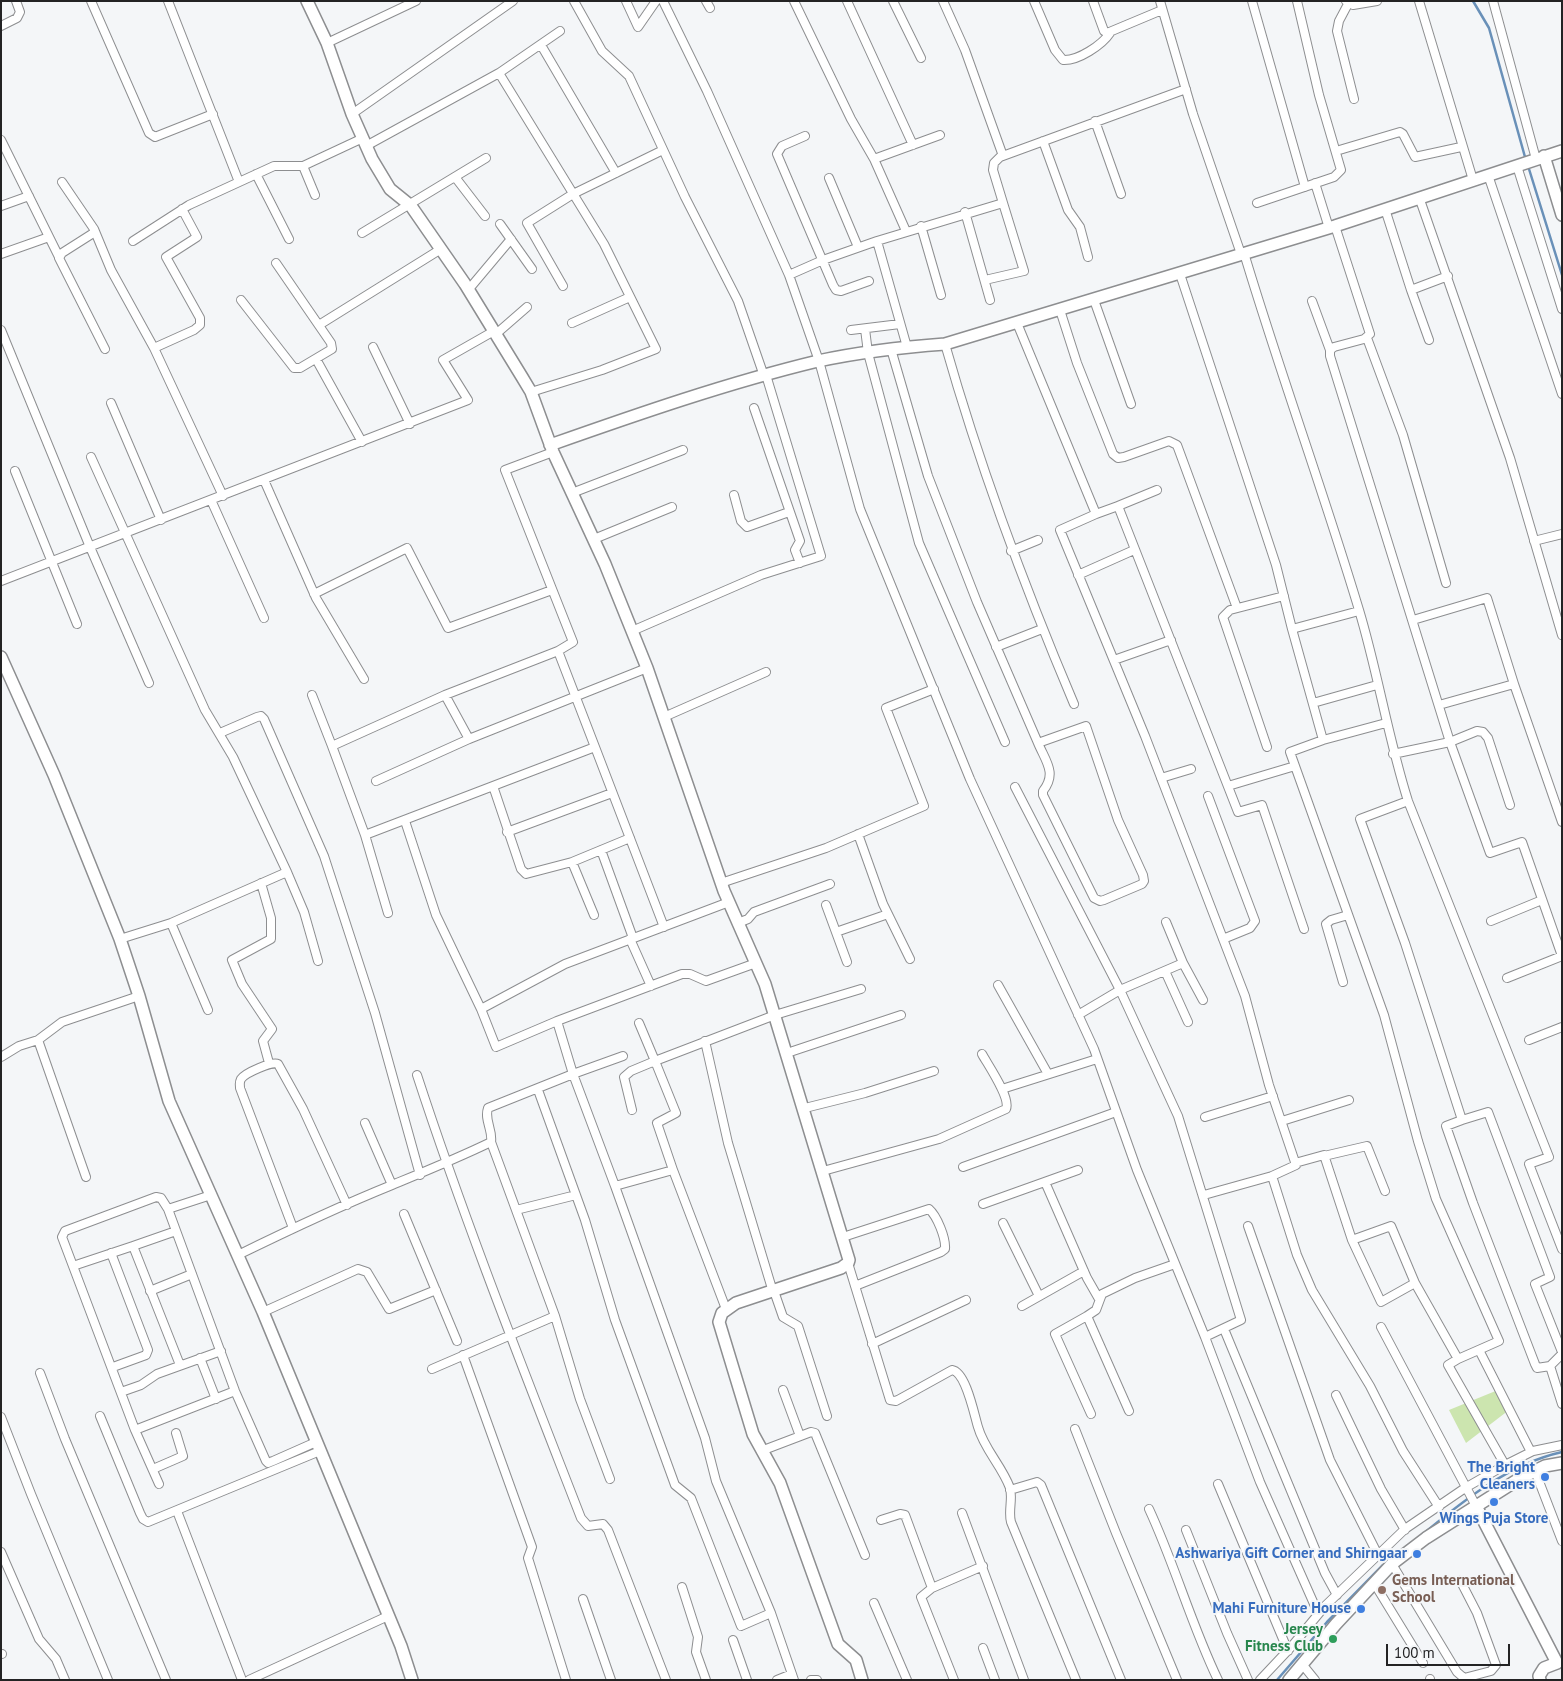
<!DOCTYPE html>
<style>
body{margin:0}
#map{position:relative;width:1563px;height:1681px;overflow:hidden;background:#f4f6f8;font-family:"PT Sans",sans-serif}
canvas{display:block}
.frame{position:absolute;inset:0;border:2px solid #232324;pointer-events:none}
.scale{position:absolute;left:1386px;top:1644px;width:124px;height:22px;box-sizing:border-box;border:2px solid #232324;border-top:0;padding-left:6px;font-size:15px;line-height:18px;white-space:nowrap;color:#232324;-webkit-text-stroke:4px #f4f6f8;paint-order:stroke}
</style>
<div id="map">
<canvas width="1563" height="1681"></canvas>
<div class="frame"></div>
<div class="scale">100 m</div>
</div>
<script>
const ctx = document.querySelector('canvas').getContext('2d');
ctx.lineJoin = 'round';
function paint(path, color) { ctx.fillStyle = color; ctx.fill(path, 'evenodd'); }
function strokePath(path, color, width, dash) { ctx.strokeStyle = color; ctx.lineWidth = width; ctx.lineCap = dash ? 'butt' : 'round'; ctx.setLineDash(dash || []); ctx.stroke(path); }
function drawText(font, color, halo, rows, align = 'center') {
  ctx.font = font + ' "PT Sans",sans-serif'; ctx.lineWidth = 4; ctx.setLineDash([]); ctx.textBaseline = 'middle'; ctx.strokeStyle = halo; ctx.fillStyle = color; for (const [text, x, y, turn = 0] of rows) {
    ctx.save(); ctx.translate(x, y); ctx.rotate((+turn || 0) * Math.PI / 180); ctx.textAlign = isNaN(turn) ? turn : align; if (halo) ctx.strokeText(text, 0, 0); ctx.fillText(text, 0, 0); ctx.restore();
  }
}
const green = new Path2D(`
 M1498 1390 1509 1410 1466 1443 1449 1410Z`);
const stream = new Path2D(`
 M1473 1 1489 28 1525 157
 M1529 169 1562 275
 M1423 1534C1464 1500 1509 1464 1562 1452
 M1277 1680 1327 1622 1383 1565`);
const street = new Path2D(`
 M91 1 149 133 155 137 213 114
 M168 1 239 182
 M574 1 602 51 629 76 685 197 738 301 764 376
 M626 1 638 27 656 1
 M663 1 707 91 789 275 819 361 860 509 970 779 1094 1049 1137 1170 1205 1337 1260 1482 1318 1613
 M706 1 710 8
 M794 1 851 119 874 159 906 231
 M847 1 913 145
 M893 1 921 58
 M943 1 965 50 1003 156
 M1034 1 1055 50 1063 60C1078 61 1102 45 1110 33
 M1093 1 1104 31 1107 33 1162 10
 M1160 1 1193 114 1241 254
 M1252 1 1305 187
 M1346 1 1353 5 1377 1
 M1419 1 1473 180
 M1493 1 1536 159
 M1348 4 1339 21 1337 31 1354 99
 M1 26 17 18 20 12 16 1
 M327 43 416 1
 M541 45 616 173
 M499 73 604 244 656 349 602 370 531 392
 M352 114 513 1
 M1095 121 1121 194
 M805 136 782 146 777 154 833 285 836 290 841 291 869 281
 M1 140 59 257
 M1043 141 1068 210 1080 227 1088 257
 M366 146 499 73 560 31
 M1336 151 1400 132 1403 134 1415 157 1461 147
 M874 159 940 135
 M303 166 315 195
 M1517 166 1562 309
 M256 174 289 239
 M1488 175 1562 394
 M455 177 485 216
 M829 178 858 247
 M62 182 94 229 111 270 154 348 223 496
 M1315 183 1329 228
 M1419 197 1510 458 1562 635
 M1257 203 1334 177 1341 170 1319 95 1297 1
 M1 206 29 196
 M1385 209 1411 290 1448 276
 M965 212 990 300
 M500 224 532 269
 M921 226 941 295
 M1335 226 1370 334 1364 339 1334 347 1330 350V356L1450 742 1490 853 1522 842 1562 956
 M95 232 62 253 59 258 105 349
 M362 233 486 158
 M133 241 189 205 274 166H303L363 138
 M877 241 1003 203 993 170 994 163 1000 157 1186 89
 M1244 253C1280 373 1323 490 1359 610 1378 673 1388 738 1408 801L1549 1157 1529 1164 1562 1249
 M1 254 49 237
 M1180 274 1276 565 1292 629 1359 611
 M789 275 823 260 877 241 907 347
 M985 280 1024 271 1003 203
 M563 286 527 223 573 194 663 150
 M469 289 511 239
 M1411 290 1429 340
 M241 300 294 368H300L332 349 331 343 276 263
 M1094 300 1131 404
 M1312 301 1330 350
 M1060 310 1077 363 1113 454 1118 458 1124 457 1169 441 1177 445 1237 608
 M572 323 630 297
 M1017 323 1096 514 1118 506 1238 812 1262 805 1304 929
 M319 325 441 249
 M865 329 868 353 919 543 1005 742
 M1 330 90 547 149 683
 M851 330 900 324
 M496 334 527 307
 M1367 338 1403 435 1446 583
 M945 344C980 467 1024 586 1074 704
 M373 347 410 424
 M154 348 194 330 200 325V318L166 257 197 237 182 209
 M891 349 928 476 977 602 1038 743 1086 726 1118 820 1143 875 1144 881 1142 884 1104 900 1100 901 1094 898 1043 795V791C1057 773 1046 762 1038 743
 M316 359 362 442
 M111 403 161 520
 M754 408 800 541 795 550 800 563
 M553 452 505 470 573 642 558 651
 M91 457 205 710 233 757 287 872 171 923 120 939
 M15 471 77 624
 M264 480 316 598 364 679
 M572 493 683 450
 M734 495 741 521 747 527 789 512
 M211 500 264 618
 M1118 506 1157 490
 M1096 514 1060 530 1145 736 1245 996 1269 1085 1296 1165 1272 1176 1297 1255 1312 1290 1370 1386 1403 1451 1439 1507
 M594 539 672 507
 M1534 541 1562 534
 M1011 551 1038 540
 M1078 575 1134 550
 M1 581 468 400 443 360 494 331
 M314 594 407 548 448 628 552 590
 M1413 620 1487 598 1514 684
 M1292 629 1323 740
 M632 631 761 575 821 556 766 375
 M996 647 1042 629
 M558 651 595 747 365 835 332 746 445 695Z
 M1114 660 1171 640
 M312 695 332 746
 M445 695 469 739
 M1313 703 1377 685
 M1439 705 1514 684 1562 822
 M664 717 766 672
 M220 733 257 717 261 716 264 719 324 856 375 1013 420 1175
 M595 747 664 927
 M1267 747 1223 617 1230 610 1284 596
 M1393 754 1450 742 1477 731 1483 732 1488 738 1510 805
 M1161 778 1191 769
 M376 781 469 739 647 668
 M493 786 521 869 526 874 572 862 630 838
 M1228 786 1295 766
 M1015 787 1120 990 1178 1116 1241 1320 1205 1337
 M1208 796 1255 921 1250 928 1223 939
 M1408 801 1360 819 1405 943 1462 1120 1446 1126 1473 1203 1535 1364 1537 1368 1550 1366 1562 1404
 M405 821 436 915 481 1009 496 1047 557 1021
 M507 832 612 793
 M858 834 883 904 910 959
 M365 835 388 913
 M601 850 633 938
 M572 862 594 915
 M287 872 304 912 318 961
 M261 883 271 918V939L232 960 242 984 272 1029 263 1041 269 1063
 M721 883 826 848 924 806 886 708 934 689
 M826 905 847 962
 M1491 921 1542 900
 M1166 922 1183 963
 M171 923 208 1010
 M738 923 748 919 754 912 830 884
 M836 932 888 914
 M630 939 651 986
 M1165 971 1188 1022
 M1507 978 1562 956
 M1343 982 1326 924 1331 920 1348 915
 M998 985 1048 1074
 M481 1009 565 964 729 902
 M1078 1015 1120 990 1183 963 1203 1000
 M38 1040 86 1177
 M1529 1040 1562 1027
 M705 1041 728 1143 773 1292
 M787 1053 901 1015
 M623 1056 573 1074 615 1186 673 1170 726 1309
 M1 1057 19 1046 38 1040 62 1022 139 996
 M417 1075C466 1225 524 1371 581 1518L588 1526 603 1524 608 1530 666 1680
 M1002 1089 1097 1059
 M538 1090 585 1220 615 1320 675 1485 691 1498 741 1626 771 1613
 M805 1108 865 1093 934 1071
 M632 1110 624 1077 631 1071 655 1061 639 1023
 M1205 1117 1273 1096
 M1462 1120 1488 1112 1550 1277 1535 1284 1562 1352
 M1282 1121 1349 1100
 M365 1123 392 1185
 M1324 1156 1367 1146 1385 1191
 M1295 1163 1324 1155 1352 1240 1381 1302 1415 1283
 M963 1167 1116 1112
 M673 1170 657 1123 676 1113 655 1061 775 1015 861 989
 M823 1171 939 1139 1006 1109C1011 1098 988 1065 982 1054
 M1045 1182 1087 1278 1099 1299
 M615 1186 705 1438 716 1481 771 1613 794 1680
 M1204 1195 1272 1176
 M983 1204 1078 1170
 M168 1209 211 1195
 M516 1210 576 1195
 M404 1214 457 1341
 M1003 1223 1039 1296
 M1248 1226 1330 1460 1378 1555
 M293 1228 240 1088C240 1084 239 1083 241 1079 245 1073 272 1061 278 1064L303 1109 347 1205
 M843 1237 929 1209C937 1216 946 1238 945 1249L941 1252 855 1286
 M1352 1240 1391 1226 1415 1283 1458 1359 1499 1341 1436 1199 1418 1141 1384 1015 1290 752 1323 740 1386 723
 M133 1246 176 1231
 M111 1253 148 1350 146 1355 113 1367
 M238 1255C289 1230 340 1206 392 1185 426 1171 458 1158 491 1142 493 1130 484 1120 488 1108L573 1074 557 1021 682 974H690L706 981 756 963
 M848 1263 890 1400 896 1401 952 1370C966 1372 974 1414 978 1427 984 1449 1002 1466 1010 1488 1013 1499 1008 1511 1011 1522L1076 1680
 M73 1266 133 1246 180 1365
 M150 1291 192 1274
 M774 1291 783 1317 798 1326 827 1416
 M1022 1306 1084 1271
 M263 1312 358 1269 367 1272 389 1309 436 1290
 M555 1316 580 1399 610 1479
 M1087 1316 1096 1310 1102 1294 1135 1278 1175 1264
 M1381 1327 1476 1506
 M1224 1329 1325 1573 1337 1595
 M872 1344 966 1300
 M1479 1350 1531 1452
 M463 1355 532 1547 528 1558 566 1680
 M200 1358 216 1399
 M1458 1359 1448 1365 1505 1465
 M1550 1366 1562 1354
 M432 1369 555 1316 491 1142
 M40 1373 65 1439 166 1680
 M783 1390 800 1436
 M121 1392 141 1385 157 1374 221 1351
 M1336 1395 1381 1489 1405 1530
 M1091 1414 1055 1334 1087 1316 1129 1411
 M100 1416 140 1513 143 1519 148 1522 320 1451
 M1 1417 31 1494 108 1680
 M1075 1429 1116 1533 1177 1680
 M135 1430 235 1391
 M761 1451 811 1432 815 1433 865 1555
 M153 1469 183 1456 176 1433
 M1535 1471 1562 1541
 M159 1484 135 1430 62 1237 65 1231 156 1197 161 1198 168 1209 235 1391 266 1461 268 1463 273 1461 316 1442
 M1218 1484 1288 1651
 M1010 1490 1037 1482 1041 1485 1121 1680
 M1149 1509C1175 1565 1191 1624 1218 1680
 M177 1511 242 1680
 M962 1513 1024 1680
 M881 1520 900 1514 905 1515 932 1588
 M1186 1530 1227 1633 1248 1680
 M1 1552 39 1639 56 1659 65 1680
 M1392 1564 1457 1672 1464 1678 1491 1671 1496 1665 1477 1613 1460 1580
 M1374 1583 1423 1663
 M682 1587 698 1637 696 1652 706 1680
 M583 1599 611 1680
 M874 1603 907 1680
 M733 1640 747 1680
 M983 1648 995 1680
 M1 1654H2
 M1302 1664 1315 1680
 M1430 1679V1680
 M249 1680 388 1616
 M777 1680 792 1674
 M811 1680H817
 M954 1680 921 1597 932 1588 983 1566
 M1260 1680 1292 1646 1325 1606 1405 1529 1465 1488 1507 1464 1533 1451 1562 1445`);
const secondary = new Path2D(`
 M307 1 327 43 352 114 372 159 390 189 411 206 465 284 522 377 531 392 553 452 605 564 647 668 724 891 765 984 849 1260 848 1263 841 1268 736 1303 722 1313 719 1322 753 1434 780 1483 838 1644 856 1660 862 1680
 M1544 156 1562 215
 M550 445C638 414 727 383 818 361 860 352 903 347 945 344L1335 226 1562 151
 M1 657 54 775 120 939 139 996 169 1101 263 1312 401 1646 412 1680
 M1476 1506 1557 1663 1544 1668 1539 1676 1540 1680
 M1289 1680 1336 1624 1392 1564 1426 1538 1519 1479 1545 1466 1562 1463`);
const markers = [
 [1545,1477,5,"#3f7fe0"],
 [1494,1502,5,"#3f7fe0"],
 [1417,1554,5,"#3f7fe0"],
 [1382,1590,5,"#8d6e63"],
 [1361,1609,5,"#3f7fe0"],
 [1333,1639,5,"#2e9e5b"]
];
const shopNames = [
 ["The Bright",1535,1468],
 ["Cleaners",1535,1485],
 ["Wings Puja Store",1494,1519,"center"],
 ["Ashwariya Gift Corner and Shirngaar",1407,1554],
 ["Mahi Furniture House",1351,1609]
];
const educationNames = [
 ["Gems International",1392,1581],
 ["School",1392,1598]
];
const leisureNames = [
 ["Jersey",1323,1630],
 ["Fitness Club",1323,1647]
];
paint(green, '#cce5af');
strokePath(stream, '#6990b8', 2.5);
strokePath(street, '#8d8e90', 10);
strokePath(secondary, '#8d8e90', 14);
strokePath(street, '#fff', 8);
strokePath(secondary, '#fff', 11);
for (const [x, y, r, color] of markers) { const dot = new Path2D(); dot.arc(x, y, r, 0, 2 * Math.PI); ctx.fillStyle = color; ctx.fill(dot); strokePath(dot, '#f4f6f8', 2); }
drawText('bold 15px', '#366cbe', '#f4f6f8', shopNames, 'right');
drawText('bold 15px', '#785e54', '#f4f6f8', educationNames, 'left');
drawText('bold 15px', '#27864d', '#f4f6f8', leisureNames, 'right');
</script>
